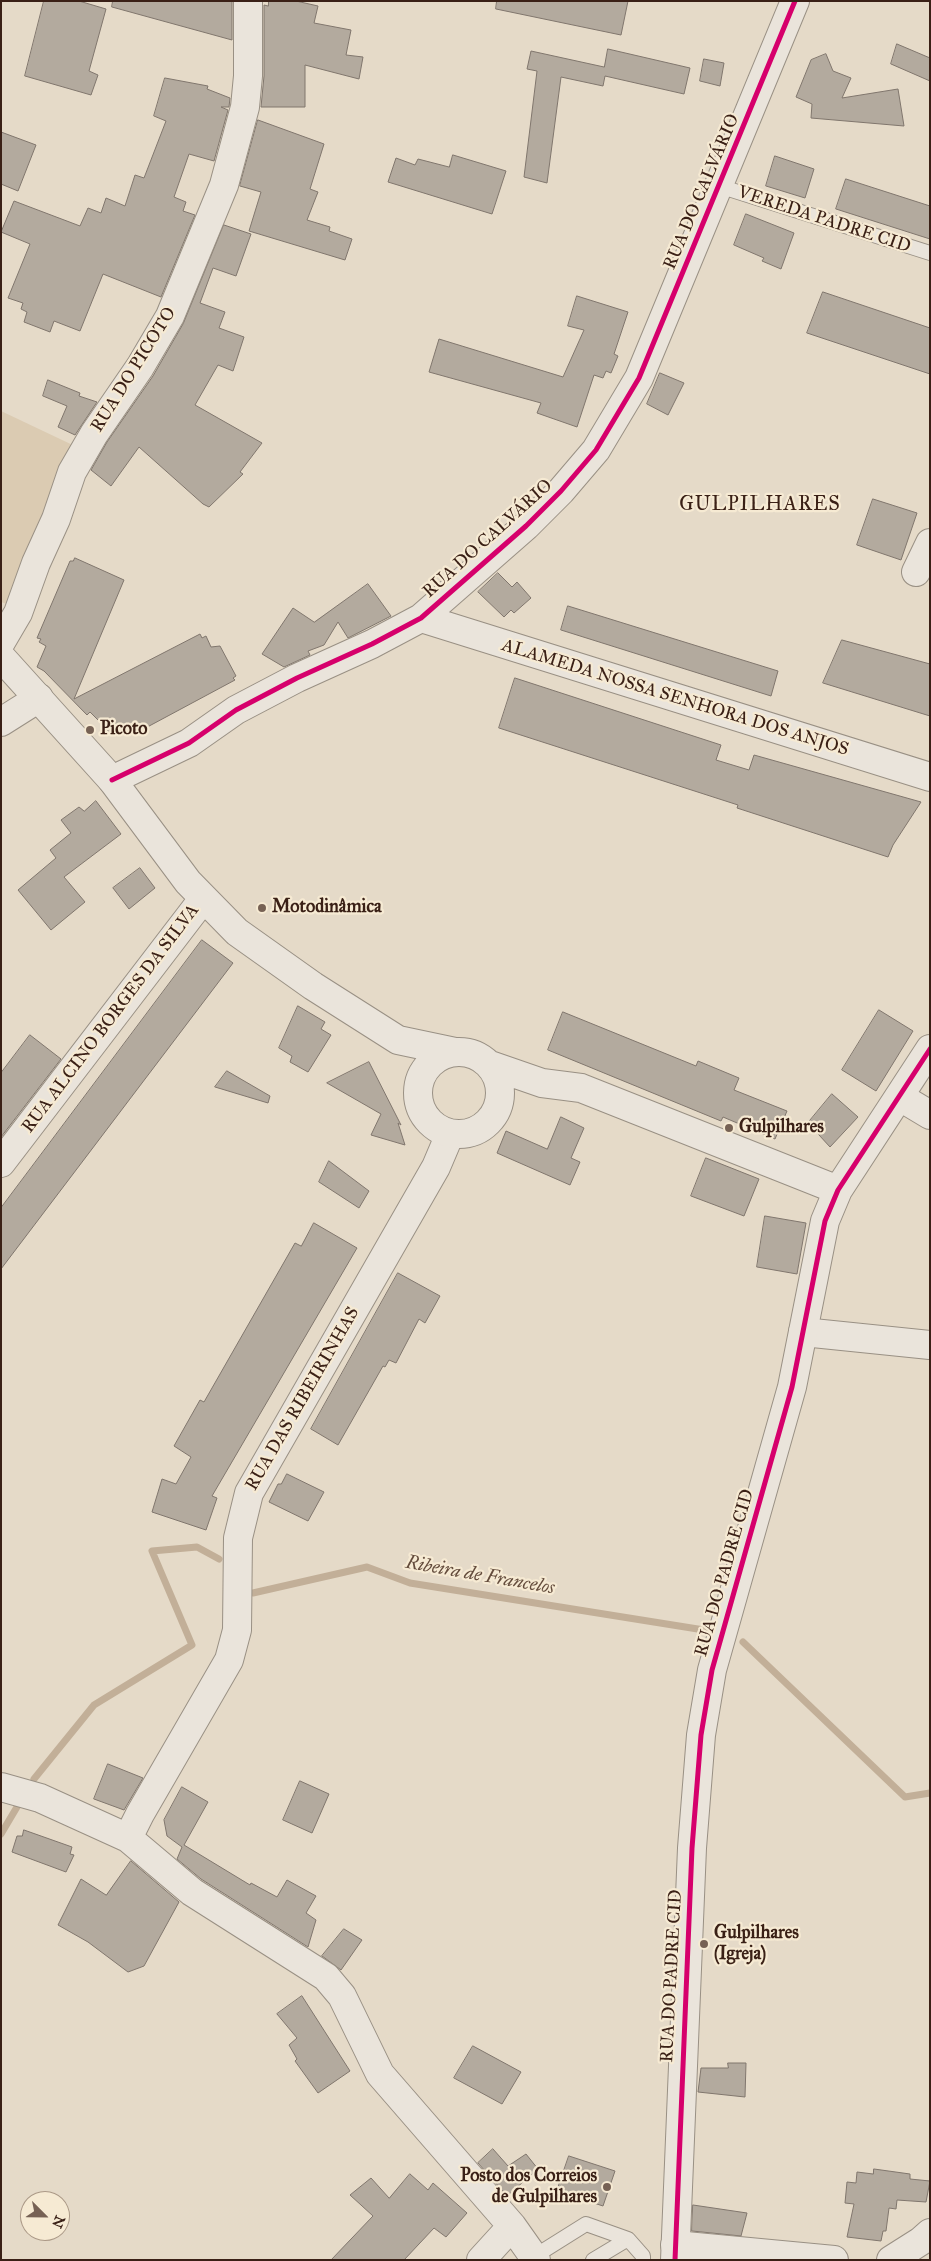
<!DOCTYPE html>
<meta charset="utf-8">
<style>
body{margin:0}
#map{position:relative;width:931px;height:2261px;overflow:hidden;background:#e5dac8;font-family:"IM FELL Great Primer",serif}
canvas{display:block}
.frame{position:absolute;inset:0;border:2px solid #3a2016;pointer-events:none}
.north{position:absolute;left:20px;top:2191px;width:50px;height:50px;box-sizing:border-box;background:#f6ead3;border:1px solid #ab9987;border-radius:50%;rotate:113deg;font-size:14px;font-weight:700;line-height:20px;text-align:center;color:#3a2016}
.north::after{content:'';display:block;margin:auto;width:18px;height:22px;background:#766154;clip-path:polygon(50% 0,100% 100%,50% 72%,0 100%)}
</style>
<div id="map">
<canvas width="931" height="2261"></canvas>
<div class="frame"></div>
<div class="north">N</div>
</div>
<script>
const ctx = document.querySelector('canvas').getContext('2d');
ctx.lineJoin = 'round';
function paint(path, color) { ctx.fillStyle = color; ctx.fill(path, 'evenodd'); }
function strokePath(path, color, width, dash) { ctx.strokeStyle = color; ctx.lineWidth = width; ctx.lineCap = dash ? 'butt' : 'round'; ctx.setLineDash(dash || []); ctx.stroke(path); }
function drawText(font, color, halo, rows, align = 'center') {
  ctx.font = font + ' "IM FELL Great Primer",serif'; ctx.lineWidth = 4.5; ctx.setLineDash([]); ctx.textBaseline = 'middle'; ctx.strokeStyle = halo; ctx.fillStyle = color; for (const [text, x, y, turn = 0] of rows) {
    ctx.save(); ctx.translate(x, y); ctx.rotate((+turn || 0) * Math.PI / 180); ctx.textAlign = isNaN(turn) ? turn : align; if (halo) ctx.strokeText(text, 0, 0); ctx.fillText(text, 0, 0); ctx.restore();
  }
}
const green = new Path2D(`
 M1 411 79 448 10 605 1 602Z`);
const stream = new Path2D(`
 M253 1593 367 1567 410 1583 704 1630
 M743 1642 905 1797 930 1793
 M34 1779 94 1705 192 1645 152 1551 197 1547 219 1559
 M1 1834 17 1807`);
const building = new Path2D(`
 M44 1H79L106 9 89 71 98 75 91 95 25 76Z
 M113 1H232V40L112 7Z
 M269 1H296L318 6 314 23 351 30 346 55 363 57 359 79 305 65V107H261L264 76V5L268 6Z
 M497 1H628L621 35 496 9Z
 M897 44 930 58V81L891 64Z
 M608 49 690 68 684 94 605 76 603 86 561 77 547 183 524 177 537 71 527 69 531 51 604 67Z
 M826 54 833 71 851 78 842 98 898 89 904 126 811 118 812 104 796 97 811 60Z
 M704 59 724 63 720 86 700 81Z
 M165 78 208 86 207 89 230 98 229 107H221L228 110 214 161 189 154 174 197 186 202 183 211 195 215 161 297 103 274 80 331 54 321 50 332 24 322 27 312 21 309 23 303 8 298 30 244 1 232 14 201 80 226 88 208 101 213 106 198 125 206 135 175 144 178 166 121 154 116Z
 M258 120 324 144 310 189 318 192 307 220 330 227 329 231 352 239 345 260 249 231 261 192 240 186Z
 M1 132 36 145 18 191 1 184Z
 M453 155 506 171 492 214 388 182 396 158 415 165 418 159 449 167Z
 M775 156 814 169 805 198 766 186Z
 M846 179 930 206V239L836 209Z
 M746 214 794 233 781 269 762 261 764 258 734 245Z
 M224 225 251 234 236 276 213 268 200 303 225 312 219 328 244 337 233 371 218 365 195 405 262 443 240 472 243 474 209 507 203 504 139 447 111 486 91 470 107 442 153 376 183 324Z
 M823 292 930 328V374L807 333Z
 M577 296 628 312 614 354 618 356 611 373 606 371 603 378 594 375 577 427 537 413 541 403 429 372 439 339 563 377 584 330 568 326Z
 M660 373 684 383 668 415 647 404Z
 M48 380 80 393 79 396 97 402 75 435 58 427 67 406 43 396Z
 M873 499 917 513 901 560 857 545Z
 M75 558 124 580 74 699 200 634 202 638 206 636 211 647 220 646 236 676 233 678 235 680 138 732 130 723 109 735 105 727 90 712 87 715 44 671 37 667 46 646 39 642 41 639 37 638 70 561H73Z
 M498 573 512 587 517 582 531 598 514 613 511 610 504 617 478 592Z
 M368 584 391 616 348 638 338 622 324 645 308 651 310 655 284 667 262 654 293 608 314 622Z
 M568 606 778 671 771 696 561 630Z
 M842 640 930 664V716L823 683Z
 M515 678 721 745 716 760 749 770 754 755 921 802 893 845 888 857 737 808 738 805 499 728Z
 M96 801 121 834 64 877 85 902 51 930 18 890 56 858 50 850 71 833 61 820 79 807 84 811Z
 M140 868 155 888 129 909 113 888Z
 M202 940 233 963 1 1269V1208Z
 M298 1006 325 1022 321 1029 331 1035 308 1072 290 1062 292 1056 279 1048Z
 M879 1010 913 1031 876 1091 842 1070Z
 M563 1012 696 1066 698 1061 739 1078 734 1090 787 1111 775 1139 723 1117 721 1121 548 1050Z
 M30 1035 61 1059 1 1137V1073Z
 M369 1062 401 1125 398 1123 405 1145 371 1135 381 1114 327 1083Z
 M227 1071 270 1096 268 1103 215 1087Z
 M832 1094 858 1117 830 1147 808 1123Z
 M561 1117 584 1128 571 1158 580 1162 570 1185 497 1153 506 1131 547 1149Z
 M706 1158 759 1179 744 1216 691 1196Z
 M329 1161 369 1191 359 1208 319 1182Z
 M765 1216 806 1223 797 1274 757 1267Z
 M314 1223 357 1248 212 1496 217 1498 206 1530 152 1512 162 1479 176 1484 191 1457 174 1446 200 1400 204 1402 295 1243 301 1246Z
 M398 1273 440 1296 425 1323 419 1319 396 1363 389 1360 385 1367 383 1366 338 1445 311 1429Z
 M287 1474 324 1492 308 1521 269 1502 278 1484H281Z
 M108 1764 143 1778 124 1810 94 1799Z
 M300 1781 329 1794 312 1833 283 1820Z
 M182 1787 208 1802 184 1845 250 1885 251 1883 277 1897 287 1880 316 1896 306 1913 316 1920 308 1947 201 1879 177 1859 182 1847 167 1836 164 1820Z
 M24 1830 72 1847 70 1854 74 1855 66 1872 12 1852 17 1836H22Z
 M131 1861 179 1902 144 1966 128 1972 88 1942 58 1925 81 1879 106 1895Z
 M344 1929 362 1940 341 1970 322 1956Z
 M302 1996 350 2071 318 2093 295 2061 297 2059 289 2045 297 2038 277 2014Z
 M473 2046 521 2072 502 2104 454 2078Z
 M728 2063H746L745 2097 698 2092 701 2068H728Z
 M493 2149 508 2166 526 2154 538 2169 507 2196 478 2163Z
 M569 2156 615 2171 603 2206 557 2191Z
 M874 2169 910 2174V2179L930 2181 926 2202 897 2200 896 2209 889 2208 886 2231H883L881 2241 847 2237 854 2204 845 2203 847 2182 856 2183 857 2172 873 2174Z
 M410 2174 428 2190 433 2183 467 2213 446 2237 434 2228 404 2260H331L373 2216 350 2195 371 2178 389 2198Z
 M693 2205 747 2213 741 2236 692 2231Z`);
const service = new Path2D(`
 M719 186 930 253
 M535 2256 586 2224 628 2239 643 2256V2260
 M593 2260 628 2239`);
const minor = new Path2D(`
 M916 572 930 543
 M421 618 930 777
 M1 642 18 613 36 563 56 519 72 472 94 434 140 367 170 316 224 185 245 107 248 76V1
 M1 722 39 698
 M112 780 189 743 236 710 297 678 372 644 421 618 526 526 561 491 596 450 639 378 795 1
 M900 1097 930 1115
 M1 1163 203 899
 M803 1332 930 1345
 M1 1787 40 1798 128 1838 192 1892 326 1977 342 1996 380 2074 512 2226 536 2260
 M128 1838 140 1814 229 1660 237 1630 238 1538 249 1493 436 1167 450 1134
 M675 2245 834 2260
 M481 2260 512 2226
 M891 2260 921 2241 930 2233`);
const tertiary = new Path2D(`
 M1 657 112 780 188 882 237 932 313 986 398 1040 455 1052
 M418 1093a41 41 0 1 1 82 0a41 41 0 1 1-82 0Z
 M490 1065 542 1083 581 1088 838 1190
 M675 2260 692 1848 701 1735 712 1670 792 1387 825 1221 838 1190 930 1049`);
const cycleway = new Path2D(`
 M112 780 189 743 236 710 297 678 372 644 421 618 526 526 561 491 596 450 639 378 795 1
 M675 2260 692 1848 701 1735 712 1670 792 1387 825 1221 838 1190 930 1049`);
const markers = [
 [90,730,5,"#766154"],
 [262,908,5,"#766154"],
 [729,1128,5,"#766154"],
 [704,1944,5,"#766154"],
 [607,2187,5,"#766154"]
];
const streetNames = [
 ["RUA DO CALVÁRIO",702,192,-67],
 ["VEREDA PADRE CID",824,220,18],
 ["RUA DO PICOTO",134,370,-58],
 ["RUA DO CALVÁRIO",488,539,-42],
 ["ALAMEDA NOSSA SENHORA DOS ANJOS",675,698,17],
 ["RUA ALCINO BORGES DA SILVA",111,1019,-53],
 ["RUA DAS RIBEIRINHAS",303,1399,-60],
 ["RUA DO PADRE CID",725,1573,-74],
 ["RUA DO PADRE CID",672,1976,-87]
];
const poiNames = [
 ["Picoto",100,730],
 ["Motodinâmica",272,908],
 ["Gulpilhares",739,1128],
 ["Gulpilhares",714,1934],
 ["(Igreja)",714,1955],
 ["Posto dos Correios",597,2177,"right"],
 ["de Gulpilhares",597,2198,"right"]
];
const waterNames = [
 ["Ribeira de Francelos",480,1576,10]
];
const quarterNames = [
 ["GULPILHARES",760,505]
];
paint(green, '#dbcbb2');
strokePath(stream, '#c2af98', 7);
paint(building, '#b3aa9e');
strokePath(building, '#80766d', 1);
strokePath(service, '#999084', 16);
strokePath(minor, '#999084', 30);
strokePath(tertiary, '#999084', 30);
strokePath(service, '#eae4db', 14);
strokePath(minor, '#eae4db', 28);
strokePath(tertiary, '#eae4db', 28);
strokePath(cycleway, '#d6006c', 5);
for (const [x, y, r, color] of markers) { const dot = new Path2D(); dot.arc(x, y, r, 0, 2 * Math.PI); ctx.fillStyle = color; ctx.fill(dot); strokePath(dot, '#f6ead3', 2); }
drawText('18px', '#3a2016', '#f6ead3', streetNames);
drawText('bold 18px', '#3a2016', '#f6ead3', poiNames, 'left');
drawText('italic 19px', '#644c3c', '#f6ead3', waterNames);
ctx.letterSpacing = '1px';
drawText('20px', '#3a2016', '#f6ead3', quarterNames);
ctx.letterSpacing = '0px';
</script>
